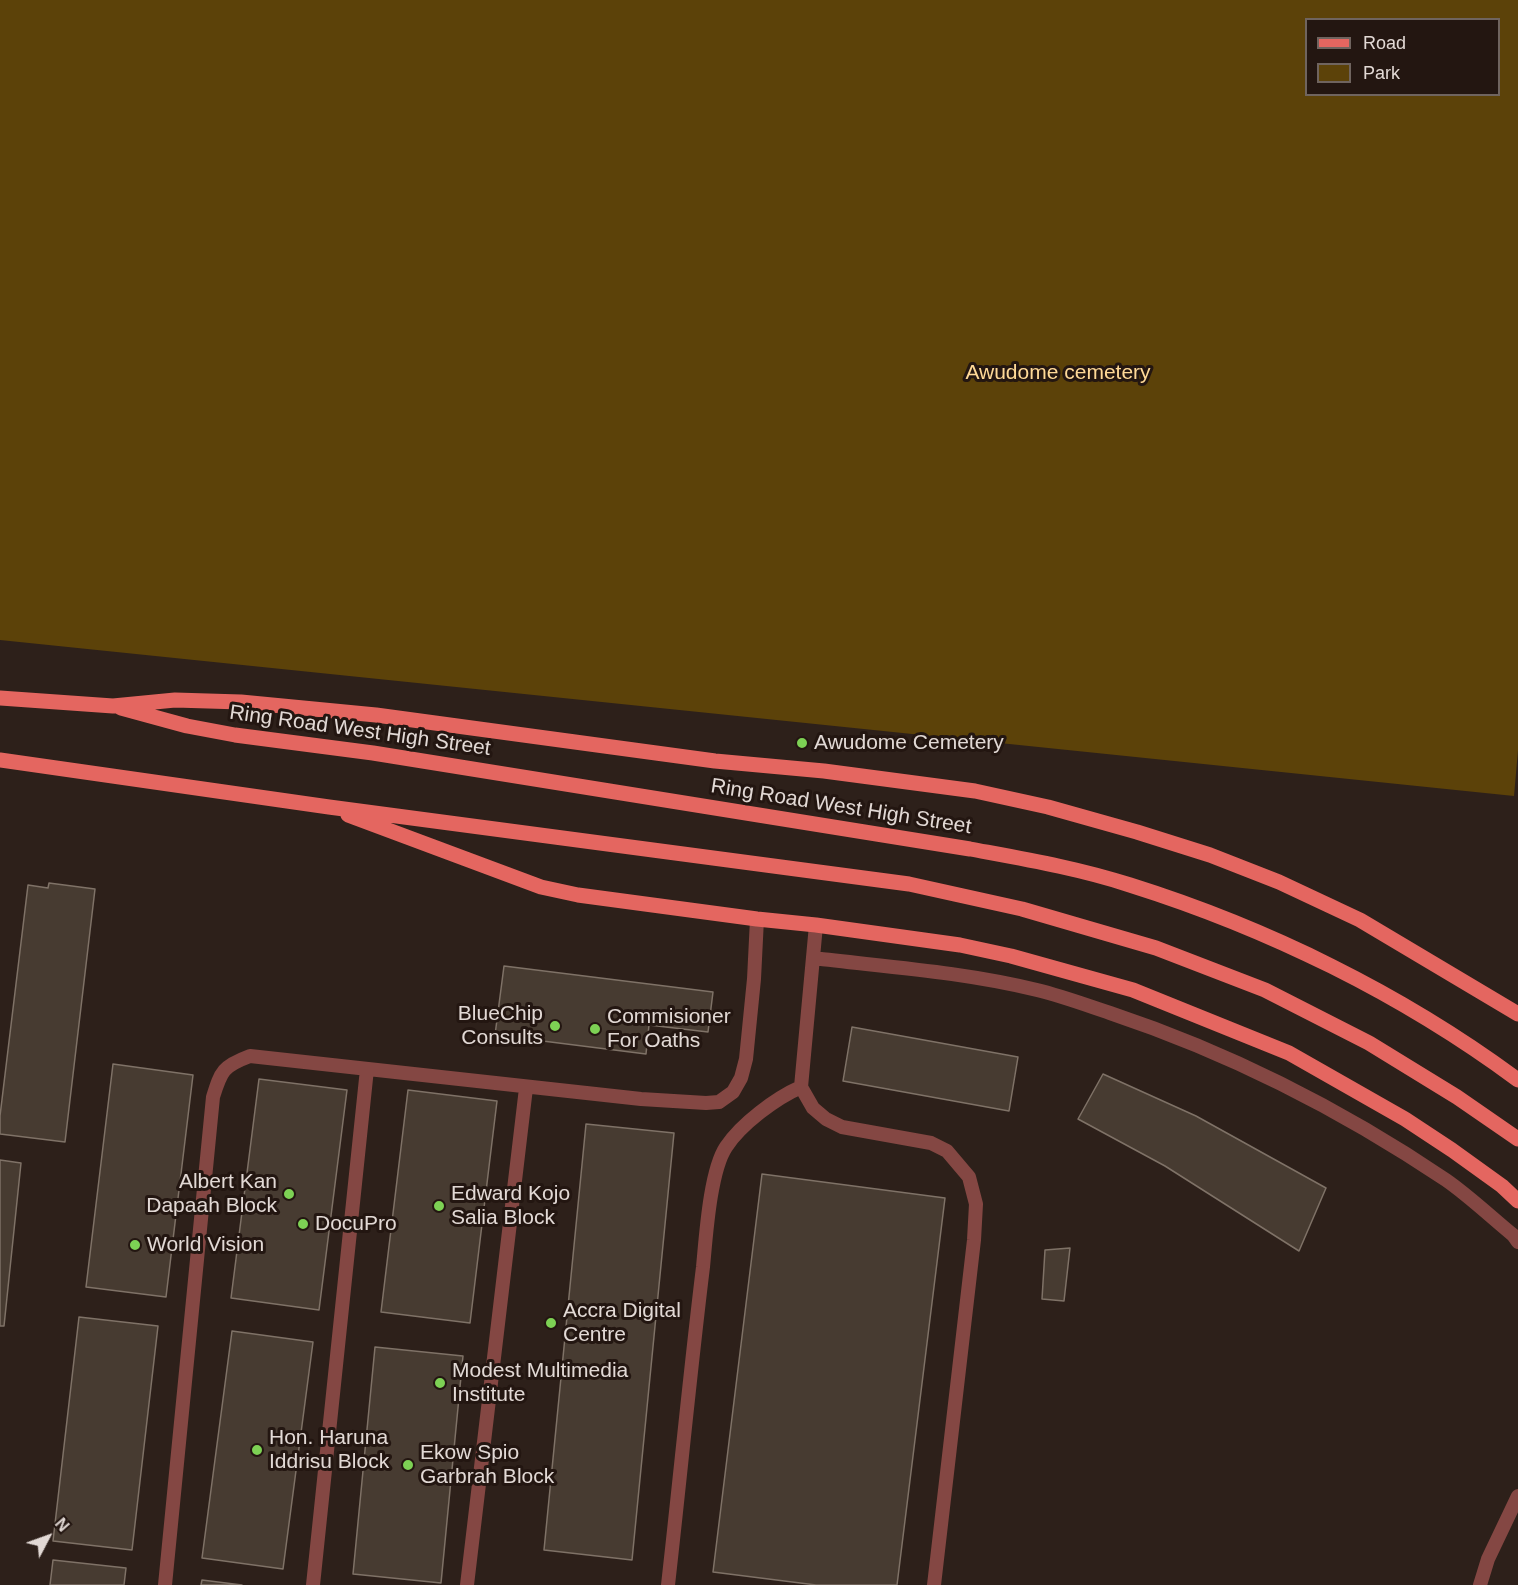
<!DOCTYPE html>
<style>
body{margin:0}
#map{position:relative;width:1518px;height:1585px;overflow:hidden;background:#2d201a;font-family:Arial,sans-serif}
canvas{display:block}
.legend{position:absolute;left:1305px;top:18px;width:195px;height:78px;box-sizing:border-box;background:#231611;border:2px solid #6f645f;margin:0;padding:8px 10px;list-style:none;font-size:18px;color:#e2d9d5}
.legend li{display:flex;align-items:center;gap:12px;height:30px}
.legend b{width:30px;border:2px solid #6f645f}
.north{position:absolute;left:18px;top:1507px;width:60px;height:60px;-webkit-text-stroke:4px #231611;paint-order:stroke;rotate:49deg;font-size:16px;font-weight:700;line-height:24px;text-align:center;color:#e2d9d5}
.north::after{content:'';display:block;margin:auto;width:21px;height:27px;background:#e2d9d5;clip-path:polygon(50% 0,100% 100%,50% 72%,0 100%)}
</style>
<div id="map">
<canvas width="1518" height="1585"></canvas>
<ul class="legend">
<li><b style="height:8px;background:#e46660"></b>Road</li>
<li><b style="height:16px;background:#5c4209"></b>Park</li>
</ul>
<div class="north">N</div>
</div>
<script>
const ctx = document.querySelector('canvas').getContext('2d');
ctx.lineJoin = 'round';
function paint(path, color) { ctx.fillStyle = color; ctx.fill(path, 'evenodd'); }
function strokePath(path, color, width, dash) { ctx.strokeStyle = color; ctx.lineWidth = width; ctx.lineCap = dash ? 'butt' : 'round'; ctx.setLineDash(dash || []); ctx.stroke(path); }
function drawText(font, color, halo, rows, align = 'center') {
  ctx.font = font + ' Arial,sans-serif'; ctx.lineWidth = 6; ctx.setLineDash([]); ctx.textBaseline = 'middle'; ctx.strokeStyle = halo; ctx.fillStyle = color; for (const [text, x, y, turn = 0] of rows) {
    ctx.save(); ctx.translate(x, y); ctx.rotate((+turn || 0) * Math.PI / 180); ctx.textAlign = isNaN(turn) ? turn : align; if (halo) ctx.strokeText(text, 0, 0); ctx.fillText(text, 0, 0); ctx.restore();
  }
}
const green = new Path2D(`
 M0 0H1518V750L1514 796 0 640ZM1306 20H1498V94H1306Z`);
const building = new Path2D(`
 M49 883 95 889 65 1142 0 1134V1116L28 885 48 888Z
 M504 966 713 992 708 1032 649 1025 646 1054 495 1035Z
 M852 1027 1018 1057 1009 1111 843 1081Z
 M113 1064 193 1075 166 1297 86 1287Z
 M1103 1074 1196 1116 1326 1188 1299 1251 1165 1166 1078 1119Z
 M259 1079 347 1090 319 1310 231 1298Z
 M408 1090 497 1101 470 1323 381 1312Z
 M586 1124 674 1133 632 1560 544 1550Z
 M0 1160 21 1163 4 1326H0Z
 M762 1174 945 1198 897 1585H816L713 1572Z
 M1070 1248 1064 1301 1042 1299 1045 1250Z
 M79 1317 158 1326 132 1550 53 1541Z
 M232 1331 313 1342 283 1569 202 1558Z
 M375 1347 463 1356 441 1583 353 1574Z
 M53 1560 126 1568 124 1585H50Z
 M202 1580 242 1585H201Z`);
const lane = new Path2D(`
 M816 925 801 1087 813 1108 826 1119 842 1127 931 1143 947 1151 969 1177 976 1204 974 1240 934 1585
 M813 958C888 967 964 972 1037 990 1062 996 1086 1005 1110 1013 1230 1053 1342 1110 1446 1180 1469 1196 1491 1217 1513 1235L1518 1242
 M165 1585 213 1097C221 1071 223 1066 250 1056L641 1099 706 1103 719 1102 733 1092 741 1078 746 1059 754 979 757 919
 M313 1585 367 1069
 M467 1585 526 1088
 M668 1585C680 1479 690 1373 703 1267 706 1236 710 1171 726 1147 741 1124 776 1098 801 1087
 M1480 1585 1488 1559 1518 1496`);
const primary = new Path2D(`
 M0 698 113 706 175 700 241 702 376 715 715 761 824 771 975 791 1048 807 1137 832 1210 855 1279 882 1360 920 1518 1014
 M121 708 187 726 235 735 373 753 970 849C1024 859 1078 868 1130 885 1267 928 1402 994 1518 1080
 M0 760 329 807 909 884 1022 909 1156 948 1265 990 1369 1043 1457 1097 1518 1139
 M348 815 541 887 578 895 757 919 816 925 960 945 1011 956 1133 990 1289 1053 1405 1119 1452 1150 1502 1186 1518 1201`);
const markers = [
 [802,743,6,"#7dd154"],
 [555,1026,6,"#7dd154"],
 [595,1029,6,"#7dd154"],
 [289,1194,6,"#7dd154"],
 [439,1206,6,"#7dd154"],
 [303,1224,6,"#7dd154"],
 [135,1245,6,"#7dd154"],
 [551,1323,6,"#7dd154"],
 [440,1383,6,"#7dd154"],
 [257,1450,6,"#7dd154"],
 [408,1465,6,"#7dd154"]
];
const parkNames = [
 ["Awudome cemetery",1058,373]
];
const streetNames = [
 ["Ring Road West High Street",360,731,8],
 ["Ring Road West High Street",841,807,9]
];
const poiNames = [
 ["Awudome Cemetery",814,743],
 ["BlueChip",543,1014,"right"],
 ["Consults",543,1038,"right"],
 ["Commisioner",607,1017],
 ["For Oaths",607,1041],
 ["Albert Kan",277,1182,"right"],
 ["Dapaah Block",277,1206,"right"],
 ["Edward Kojo",451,1194],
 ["Salia Block",451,1218],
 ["DocuPro",315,1224],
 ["World Vision",147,1245],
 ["Accra Digital",563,1311],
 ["Centre",563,1335],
 ["Modest Multimedia",452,1371],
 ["Institute",452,1395],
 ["Hon. Haruna",269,1438],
 ["Iddrisu Block",269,1462],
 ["Ekow Spio",420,1453],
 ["Garbrah Block",420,1477]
];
paint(green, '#5c4209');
paint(building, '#473b31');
strokePath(building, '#7f7267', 1.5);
strokePath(lane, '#844743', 14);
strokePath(primary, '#e46660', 15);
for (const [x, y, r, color] of markers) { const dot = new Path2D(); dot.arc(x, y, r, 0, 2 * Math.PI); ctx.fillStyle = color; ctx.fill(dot); strokePath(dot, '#231611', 2); }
drawText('21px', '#ffd997', '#231611', parkNames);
drawText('21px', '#e2d9d5', '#231611', streetNames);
drawText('21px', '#e2d9d5', '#231611', poiNames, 'left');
</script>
